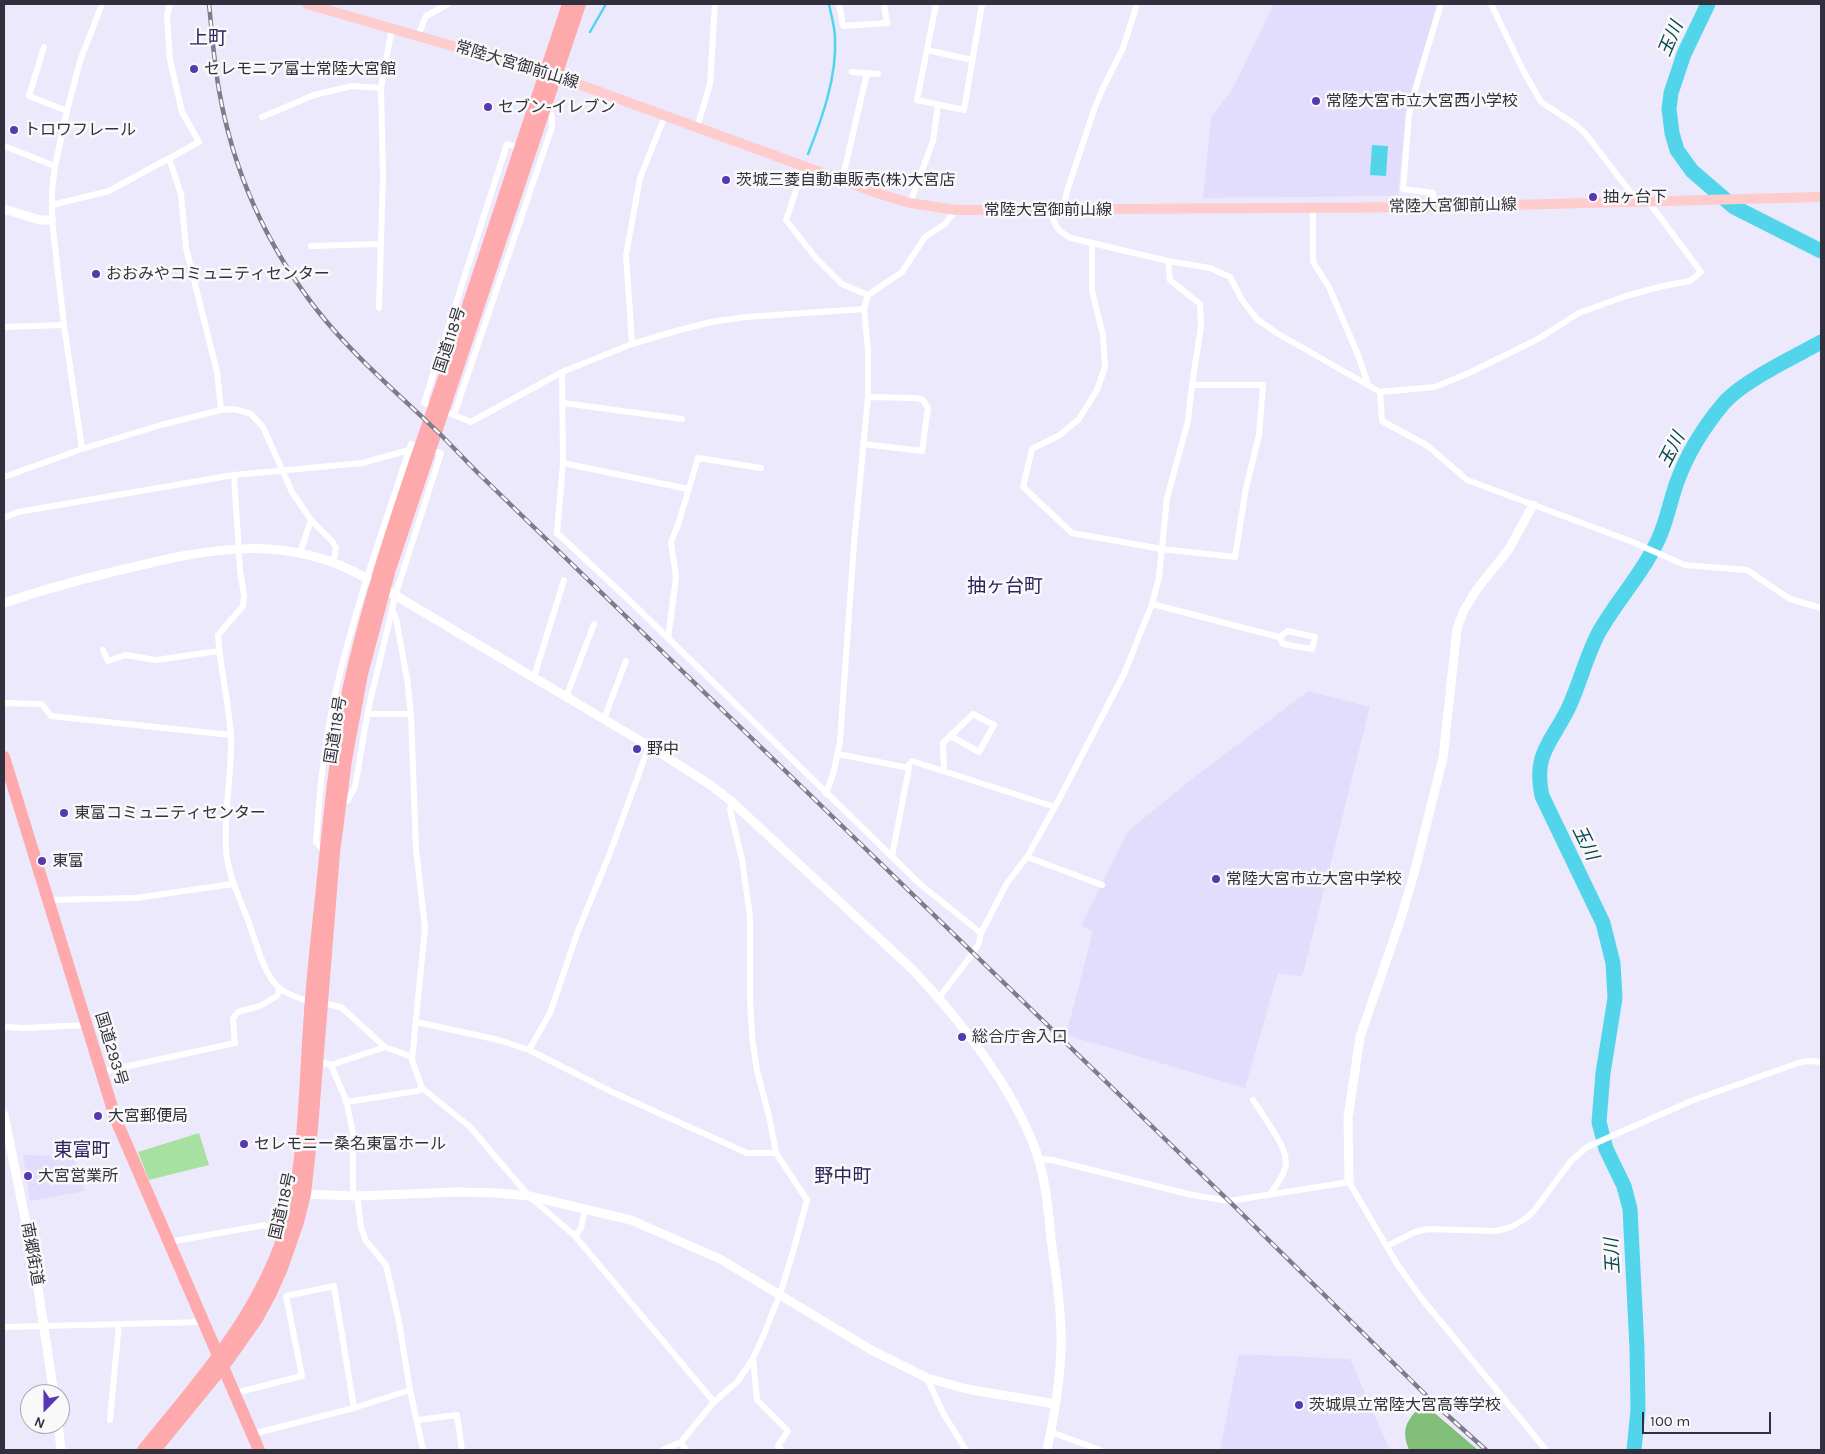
<!DOCTYPE html>
<meta charset="utf-8">
<style>
body{margin:0}
#map{position:relative;width:1825px;height:1454px;overflow:hidden;background:#ece9fd;font-family:Karla,sans-serif}
canvas{display:block}
.frame{position:absolute;inset:0;border:5px solid #32303c;pointer-events:none}
.north{position:absolute;left:20px;top:1384px;width:50px;height:50px;box-sizing:border-box;background:#f9f9f9;border:1px solid #a9a9ad;border-radius:50%;rotate:202deg;font-size:14px;font-weight:700;line-height:20px;text-align:center;color:#32303c}
.north::after{content:'';display:block;margin:auto;width:18px;height:22px;background:#5639b1;clip-path:polygon(50% 0,100% 100%,50% 72%,0 100%)}
.scale{position:absolute;left:1642px;top:1412px;width:129px;height:22px;box-sizing:border-box;border:2px solid #32303c;border-top:0;padding-left:6px;font-size:15px;line-height:18px;white-space:nowrap;color:#32303c;-webkit-text-stroke:4px #f9f9f9;paint-order:stroke}
</style>
<div id="map">
<canvas width="1825" height="1454"></canvas>
<div class="frame"></div>
<div class="north">N</div>
<div class="scale">100 m</div>
</div>
<script>
const ctx = document.querySelector('canvas').getContext('2d');
ctx.lineJoin = 'round';
function paint(path, color) { ctx.fillStyle = color; ctx.fill(path, 'evenodd'); }
function strokePath(path, color, width, dash) { ctx.strokeStyle = color; ctx.lineWidth = width; ctx.lineCap = dash ? 'butt' : 'round'; ctx.setLineDash(dash || []); ctx.stroke(path); }
function drawText(font, color, halo, rows, align = 'center') {
  ctx.font = font + ' Karla,"Noto Sans JP",sans-serif'; ctx.lineWidth = 5; ctx.setLineDash([]); ctx.textBaseline = 'middle'; ctx.strokeStyle = halo; ctx.fillStyle = color; for (const [text, x, y, turn = 0] of rows) {
    ctx.save(); ctx.translate(x, y); ctx.rotate((+turn || 0) * Math.PI / 180); ctx.textAlign = isNaN(turn) ? turn : align; if (halo) ctx.strokeText(text, 0, 0); ctx.fillText(text, 0, 0); ctx.restore();
  }
}
const built = new Path2D(`
 M1274 4H1437L1406 112 1398 196 1203 198 1211 118 1232 90Z
 M1308 691 1370 707 1302 977 1278 973 1245 1088 1066 1035 1093 931 1081 926 1128 831 1197 775Z
 M23 1155 73 1156 85 1191 30 1201Z
 M1239 1354 1350 1359 1390 1450H1220Z`);
const green = new Path2D(`
 M199 1133 209 1165 149 1180 138 1152Z`);
const forest = new Path2D(`
 M1418 1409 1431 1410 1478 1450H1409C1402 1432 1404 1424 1418 1409Z`);
const water = new Path2D(`
 M1372 145 1388 146 1386 176 1370 175Z`);
const stream = new Path2D(`
 M590 32 606 4
 M808 154C822 119 837 77 835 38 835 27 831 15 829 4`);
const river = new Path2D(`
 M1708 4 1684 54 1671 93 1669 109 1672 133 1677 150 1692 171 1734 207 1821 251
 M1634 1450 1638 1410 1637 1348 1630 1209 1624 1186 1606 1149 1599 1122 1603 1073 1615 998 1613 963 1603 923 1542 796C1533 754 1551 743 1568 709 1580 684 1586 656 1599 632 1617 600 1643 573 1658 540 1667 521 1670 501 1677 482 1687 454 1703 428 1723 404 1741 382 1794 357 1821 342`);
const street = new Path2D(`
 M839 4 843 26 887 23 884 4
 M936 4 917 100 964 110 982 4
 M1491 4 1524 72 1541 102 1573 123 1585 133 1638 202
 M418 36 426 16 448 4
 M44 47 29 96 67 111
 M927 50 972 60
 M852 72 878 74
 M262 117 314 95 352 86 381 88
 M697 128 710 84 715 4
 M4 146 55 166
 M519 148 507 144 424 403 471 422 562 372 632 344 676 331 711 322 746 317 864 309
 M169 159 181 194 186 248 217 372 221 410
 M804 167 786 220 816 258 842 284 868 295
 M842 181 867 73
 M910 203 933 141 938 105
 M52 205 109 191 199 142 182 112 170 60 167 16 170 4
 M1313 207V262L1329 287 1358 355 1368 384
 M1434 207 1433 193 1403 189 1409 115 1414 93 1441 4
 M1063 210 1067 191 1094 110 1102 90 1123 48 1137 4
 M1051 211C1054 225 1058 232 1071 238L1168 261 1210 268 1230 277 1242 300 1257 319 1275 332 1380 392 1435 387 1471 372 1538 339 1579 313 1626 296 1663 286 1690 281 1701 272 1648 201
 M1092 243V291L1103 335 1105 367 1097 390 1079 419 1060 435 1032 449 1023 487 1072 533 1162 549 1235 557 1246 488 1259 435 1263 385H1192
 M311 246 381 244
 M379 308 383 175 381 88 392 28
 M4 327 64 325
 M632 344 626 255 640 178 665 116
 M562 372 563 463 557 533 629 600 921 885 981 933
 M1380 392 1382 421 1428 446 1467 480 1630 541 1685 565 1747 570 1790 599 1821 608
 M563 403 682 419
 M454 415 552 127V117L547 106
 M863 444 922 451 928 408 923 400 916 398 868 397
 M82 449 64 325 52 220V191L55 166 67 111 80 61 102 4
 M563 463 688 489
 M4 477 82 449 161 425 221 410 233 409 242 411 251 414 263 427 292 492 311 520 332 541 336 548 333 563
 M4 518 18 512 234 475
 M300 553 311 520
 M1152 604 1279 637 1283 644 1312 649 1315 637 1288 631 1279 637
 M668 639 676 577 671 542 678 525 698 458 761 468
 M103 650 108 661 125 655 156 660 219 651
 M534 677 564 580
 M566 697 594 624
 M4 703 42 704 51 716 231 735
 M367 714H411
 M604 719 626 661
 M838 754 909 768 892 856
 M906 768 912 761 1055 807
 M944 771 943 743 973 714 994 725 979 752 950 736
 M826 794 834 771 840 741 854 544 868 397V351L864 309 868 295 902 272 925 237 945 224 956 210
 M341 802 347 801 355 787 368 710 392 610
 M326 853 316 842C319 794 324 746 334 699 353 611 384 528 411 444L441 453 395 596 392 610 396 618 407 679 411 714 416 849 425 928 412 1060 422 1088 470 1127 529 1196 575 1236 714 1402
 M1027 857 1102 885
 M48 900 136 898 233 884
 M939 998 973 953 979 943 981 933 1007 883 1027 857 1055 807 1124 674 1152 604 1159 577 1167 498 1188 421 1192 385 1201 326 1200 304 1170 280 1168 261
 M311 1002C301 999 288 995 279 988 264 975 256 942 249 923 240 898 227 874 226 847 224 810 232 774 231 737 229 702 220 669 218 635L243 606 244 595 240 570 234 475 362 463 409 450
 M321 1003 341 1007 385 1047 412 1057
 M416 1022 499 1040 529 1050 612 1092 747 1153H776
 M4 1027 25 1028 86 1025
 M529 1050 550 1013 578 931 610 853 649 746
 M317 1061 331 1065 346 1100 353 1133V1196
 M331 1065 385 1047
 M101 1072 235 1043 233 1018 238 1012 260 1006 277 996 280 988
 M1253 1100C1261 1111 1268 1123 1275 1134 1292 1160 1288 1170 1270 1194
 M346 1102 417 1091 422 1088
 M1039 1159 1052 1160 1192 1195 1229 1201 1349 1182 1397 1264 1422 1299 1546 1450
 M357 1196 361 1227 366 1241 386 1265 399 1322 410 1390 423 1450
 M575 1236 581 1228 585 1209
 M169 1242 265 1225 283 1239
 M1387 1246 1415 1232 1428 1229 1496 1231 1511 1227 1525 1219 1533 1212 1571 1161 1587 1147 1691 1101 1801 1062 1809 1061 1821 1062
 M4 1327 204 1322
 M753 1358 757 1400 788 1431 778 1446 782 1450
 M927 1378 943 1413 966 1450
 M235 1393 302 1376 286 1296 334 1286 354 1408
 M110 1420 119 1324
 M417 1420 457 1415 462 1450
 M1051 1432 1100 1450
 M252 1434 354 1408 410 1390
 M681 1442 686 1450
 M663 1450 681 1442 714 1402 738 1381 752 1360 762 1339 780 1294 793 1252 807 1200 776 1153 769 1116 757 1071 752 1036 750 997V917L742 859 730 810 731 801`);
const secondary = new Path2D(`
 M4 209 40 220H52
 M4 603C45 589 86 578 129 568 212 548 287 533 366 578L649 746 709 784 731 801 912 969C957 1017 1008 1081 1033 1143 1045 1173 1048 1206 1051 1239 1056 1275 1062 1312 1061 1349 1060 1383 1054 1417 1047 1450
 M4 1115 34 1262 54 1394
 M1349 1182 1348 1118 1360 1037 1400 921 1415 870 1443 758 1457 629 1464 610 1477 589 1509 549 1533 505
 M301 1194 357 1196 458 1192 498 1193 529 1196 631 1220 720 1259 873 1351 927 1378 967 1389 1055 1404
 M58 1424 61 1450`);
const primary = new Path2D(`
 M307 4 556 76 883 195 910 203 956 210 1434 207 1821 197`);
const highway = new Path2D(`
 M4 757 116 1120 259 1450
 M143 1450C197 1383 253 1322 282 1240 305 1177 304 1095 309 1027 312 974 319 920 324 867 331 800 337 734 353 669 377 567 413 468 447 369 488 247 527 125 568 4
 M155 1450 223 1367 257 1319 270 1295 282 1268 298 1222 305 1194 311 1140 334 853 346 760 362 674 390 569 580 4`);
const rail = new Path2D(`
 M209 4C212 33 214 62 219 90 233 171 267 246 317 310 354 357 400 395 442 436 455 449 467 462 479 474L1229 1201 1436 1405 1486 1450`);
const markers = [
 [194,69,5,"#5639b1"],
 [1316,101,5,"#5639b1"],
 [488,107,5,"#5639b1"],
 [14,130,5,"#5639b1"],
 [726,180,5,"#5639b1"],
 [1593,197,5,"#5639b1"],
 [96,274,5,"#5639b1"],
 [637,749,5,"#5639b1"],
 [64,813,5,"#5639b1"],
 [42,861,5,"#5639b1"],
 [1216,879,5,"#5639b1"],
 [962,1037,5,"#5639b1"],
 [98,1116,5,"#5639b1"],
 [244,1144,5,"#5639b1"],
 [28,1176,5,"#5639b1"],
 [1299,1405,5,"#5639b1"]
];
const streetNames = [
 ["常陸大宮御前山線",517,65,17],
 ["常陸大宮御前山線",1453,206,-1],
 ["常陸大宮御前山線",1048,210],
 ["国道118号",450,340,-72],
 ["国道118号",336,730,-81],
 ["国道293号",111,1049,73],
 ["国道118号",283,1206,-77],
 ["南郷街道",32,1254,80]
];
const poiNames = [
 ["セレモニア富士常陸大宮館",204,69],
 ["常陸大宮市立大宮西小学校",1326,101],
 ["セブン-イレブン",498,107],
 ["トロワフレール",24,130],
 ["茨城三菱自動車販売(株)大宮店",736,180],
 ["抽ヶ台下",1603,197],
 ["おおみやコミュニティセンター",106,274],
 ["野中",647,749],
 ["東富コミュニティセンター",74,813],
 ["東富",52,861],
 ["常陸大宮市立大宮中学校",1226,879],
 ["総合庁舎入口",972,1037],
 ["大宮郵便局",108,1116],
 ["セレモニー桑名東富ホール",254,1144],
 ["大宮営業所",38,1176],
 ["茨城県立常陸大宮高等学校",1309,1405]
];
const waterNames = [
 ["玉川",1671,39,-67],
 ["玉川",1672,450,-63],
 ["玉川",1585,843,64],
 ["玉川",1613,1256,-93]
];
const quarterNames = [
 ["上町",208,39],
 ["抽ヶ台町",1005,587],
 ["東富町",82,1151],
 ["野中町",843,1177]
];
paint(built, '#e2ddfd');
paint(green, '#a7e19f');
paint(forest, '#81be79');
paint(water, '#52d5ea');
strokePath(stream, '#52d5ea', 2.5);
strokePath(river, '#52d5ea', 15);
strokePath(street, '#fff', 6);
strokePath(secondary, '#fff', 9);
strokePath(primary, '#fecccd', 10);
strokePath(highway, '#feaaac', 12);
strokePath(rail, '#7e7c8b', 4.5);
strokePath(rail, '#f9f9f9', 2.5, [8]);
for (const [x, y, r, color] of markers) { const dot = new Path2D(); dot.arc(x, y, r, 0, 2 * Math.PI); ctx.fillStyle = color; ctx.fill(dot); strokePath(dot, '#f9f9f9', 2); }
drawText('16px', '#32303c', '#f9f9f9', streetNames);
drawText('16px', '#32303c', '#f9f9f9', poiNames, 'left');
drawText('italic 18px', '#09454e', '#f9f9f9', waterNames);
drawText('19px', '#2e225d', '#f9f9f9', quarterNames);
</script>
